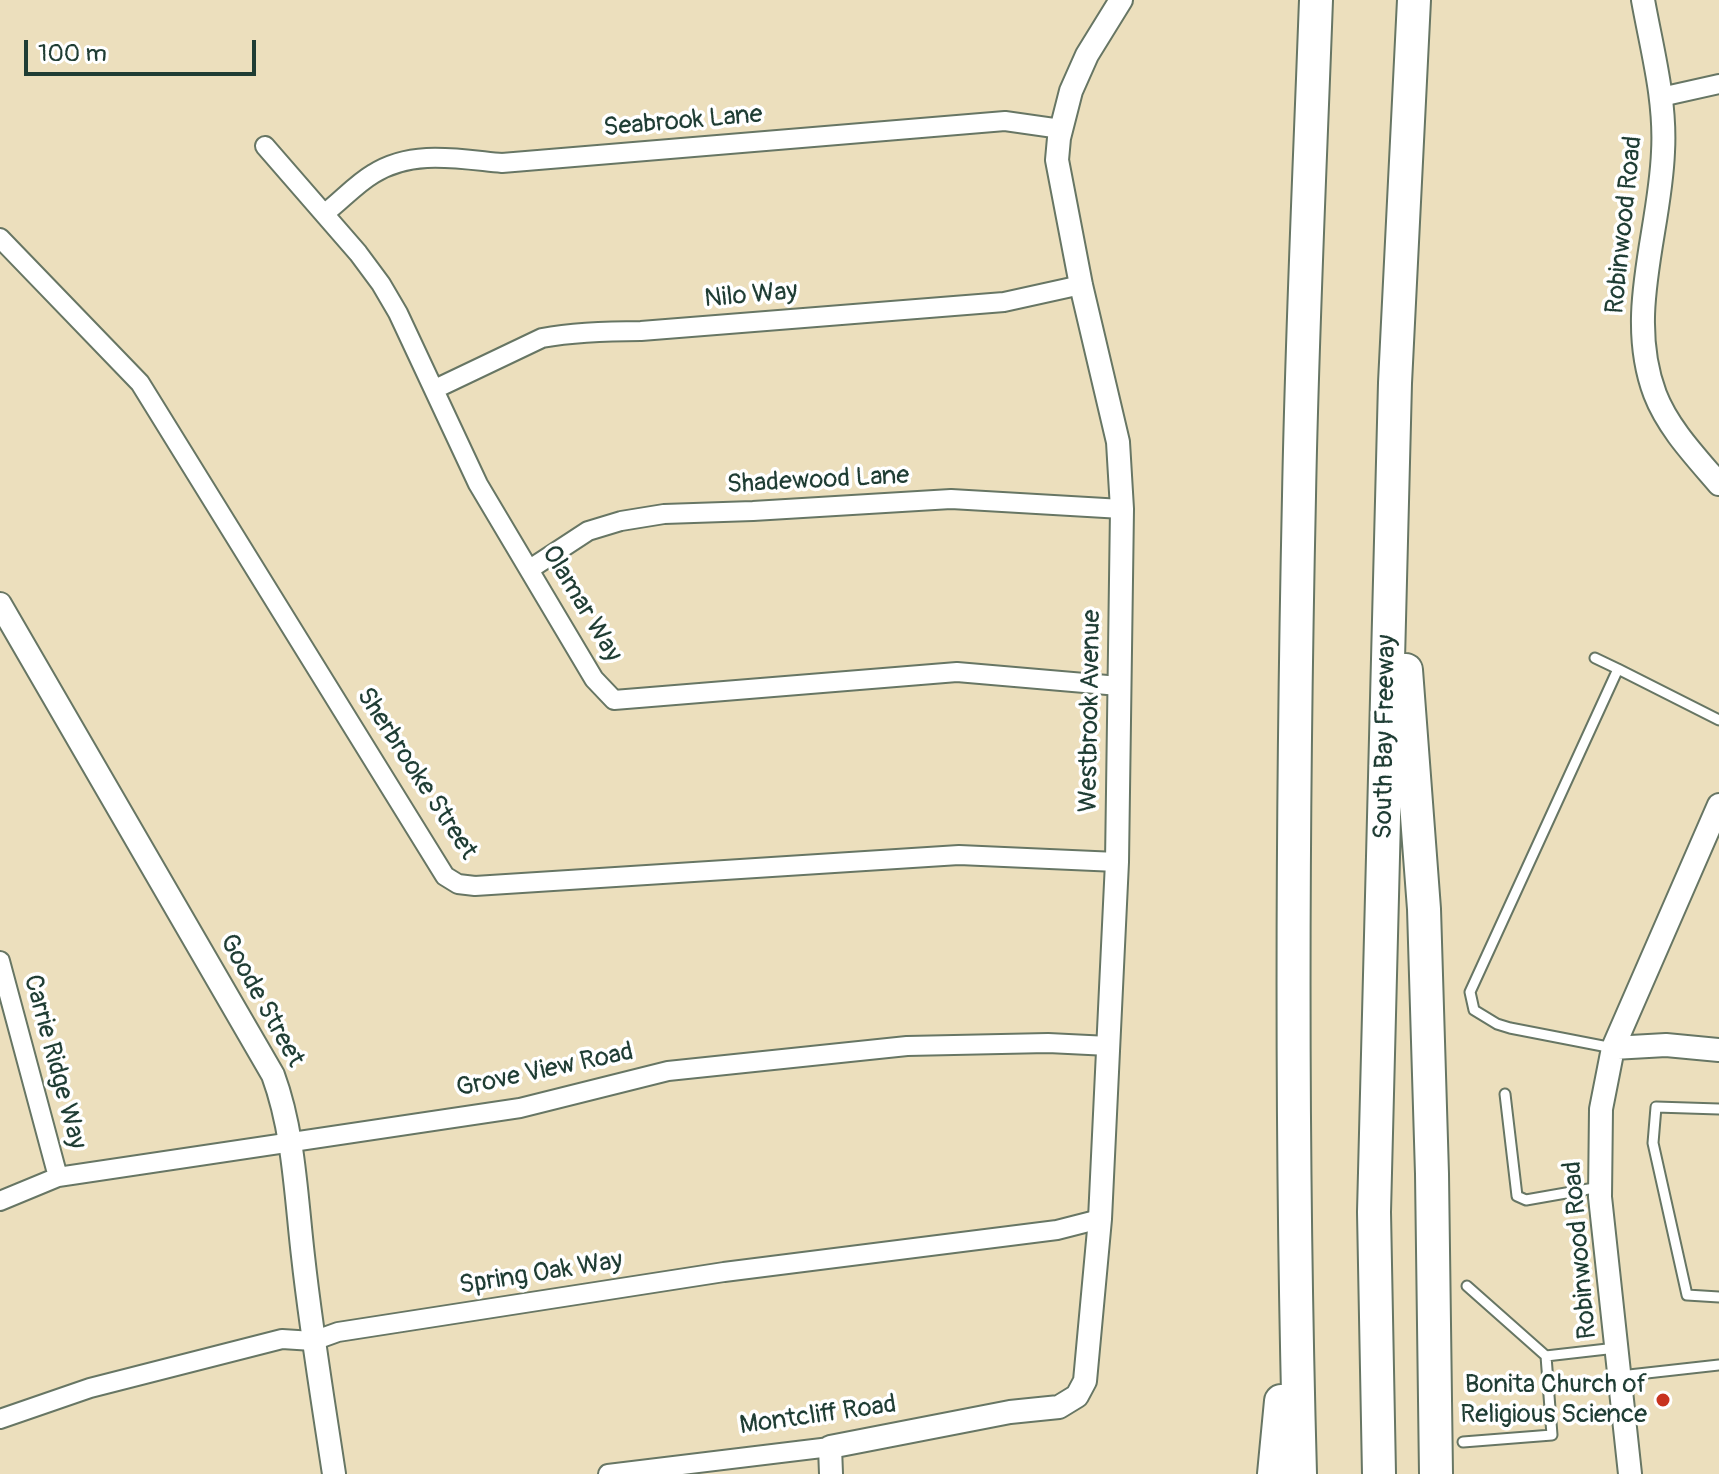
<!DOCTYPE html>
<style>
body{margin:0}
#map{position:relative;width:1719px;height:1474px;overflow:hidden;background:#ecdfbd;font-family:Pangolin,sans-serif}
canvas{display:block}
.scale{position:absolute;left:24px;top:40px;width:232px;height:36px;box-sizing:border-box;border:4px solid #1f3d34;border-top:0;padding-left:10px;font-size:24px;line-height:28px;white-space:nowrap;color:#1f3d34;-webkit-text-stroke:6px #fff;paint-order:stroke}
</style>
<div id="map">
<canvas width="1719" height="1474"></canvas>
<div class="scale">100 m</div>
</div>
<script>
const ctx = document.querySelector('canvas').getContext('2d');
ctx.lineJoin = 'round';
function strokePath(path, color, width, dash) { ctx.strokeStyle = color; ctx.lineWidth = width; ctx.lineCap = dash ? 'butt' : 'round'; ctx.setLineDash(dash || []); ctx.stroke(path); }
function drawText(font, color, halo, rows, align = 'center') {
  ctx.font = font + ' Pangolin,sans-serif'; ctx.lineWidth = 7; ctx.setLineDash([]); ctx.textBaseline = 'middle'; ctx.strokeStyle = halo; ctx.fillStyle = color; for (const [text, x, y, turn = 0] of rows) {
    ctx.save(); ctx.translate(x, y); ctx.rotate((+turn || 0) * Math.PI / 180); ctx.textAlign = isNaN(turn) ? turn : align; if (halo) ctx.strokeText(text, 0, 0); ctx.fillText(text, 0, 0); ctx.restore();
  }
}
const service = new Path2D(`
 M1595 658 1618 669
 M1613 1048 1510 1028 1497 1024 1474 1010 1470 992 1618 669 1719 720
 M1505 1094 1517 1196 1526 1200 1600 1187
 M1719 1109 1656 1107 1653 1143 1687 1295 1719 1297
 M1467 1286 1546 1356
 M1620 1376 1719 1365
 M1463 1442 1552 1435 1546 1356 1616 1348`);
const minor = new Path2D(`
 M1661 97 1719 84
 M265 146 358 253 381 284 398 313 478 484 594 679 614 700 957 672 1119 686
 M325 213C341 201 356 184 373 174 412 149 459 159 502 163L1005 121 1061 129
 M0 238 140 383 445 876 458 884 475 886 959 855 1117 862
 M435 389 542 338C575 332 607 331 641 331L1004 302 1081 285
 M530 569 588 531 621 521 664 514 753 511 951 499 1122 509
 M0 961 58 1177
 M0 1201 58 1177 520 1108 668 1071 907 1046 1048 1043 1109 1046
 M0 1419 90 1388 282 1339 313 1341 338 1332 724 1272 1057 1230 1100 1219
 M608 1474 830 1447`);
const tertiary = new Path2D(`
 M1643 0C1652 50 1666 100 1663 152 1660 233 1625 314 1655 394 1668 428 1696 457 1719 484
 M0 604 273 1075C294 1132 296 1196 303 1256 311 1329 323 1401 334 1474
 M1613 1048 1666 1045 1719 1050
 M831 1474 830 1447 1010 1412 1059 1407 1077 1396 1085 1381 1100 1219 1117 862 1122 509 1118 442 1081 285 1057 160 1059 138 1071 91 1087 55 1121 0
 M1630 1474 1600 1197 1601 1109 1613 1048 1719 805`);
const motorway = new Path2D(`
 M1406 670 1424 909 1432 1174 1436 1474
 M1274 1474 1281 1401
 M1300 1474C1291 1148 1292 822 1299 496 1302 331 1310 165 1316 0
 M1379 1474 1374 1212 1395 383 1414 0`);
const markers = [
 [1663,1400,8,"#c8321e"]
];
const streetNames = [
 ["Seabrook Lane",683,122,-5],
 ["Robinwood Road",1625,225,-84],
 ["Nilo Way",751,296,-5],
 ["Shadewood Lane",818,481,-3],
 ["Olamar Way",581,604,59],
 ["Westbrook Avenue",1091,711,-89],
 ["South Bay Freeway",1386,737,-89],
 ["Sherbrooke Street",416,774,57],
 ["Goode Street",261,1001,61],
 ["Carrie Ridge Way",54,1062,75],
 ["Grove View Road",545,1071,-12],
 ["Robinwood Road",1581,1250,-95],
 ["Spring Oak Way",541,1274,-9],
 ["Montcliff Road",818,1416,-8]
];
const poiNames = [
 ["Bonita Church of",1647,1385],
 ["Religious Science",1647,1415]
];
strokePath(service, '#677664', 13);
strokePath(minor, '#677664', 22);
strokePath(tertiary, '#677664', 26);
strokePath(motorway, '#677664', 36);
strokePath(service, '#fff', 9);
strokePath(minor, '#fff', 18);
strokePath(tertiary, '#fff', 22);
strokePath(motorway, '#fff', 32);
for (const [x, y, r, color] of markers) { const dot = new Path2D(); dot.arc(x, y, r, 0, 2 * Math.PI); ctx.fillStyle = color; ctx.fill(dot); strokePath(dot, '#fff', 3); }
drawText('26px', '#1f3d34', '#fff', streetNames);
drawText('26px', '#1f3d34', '#fff', poiNames, 'right');
</script>
